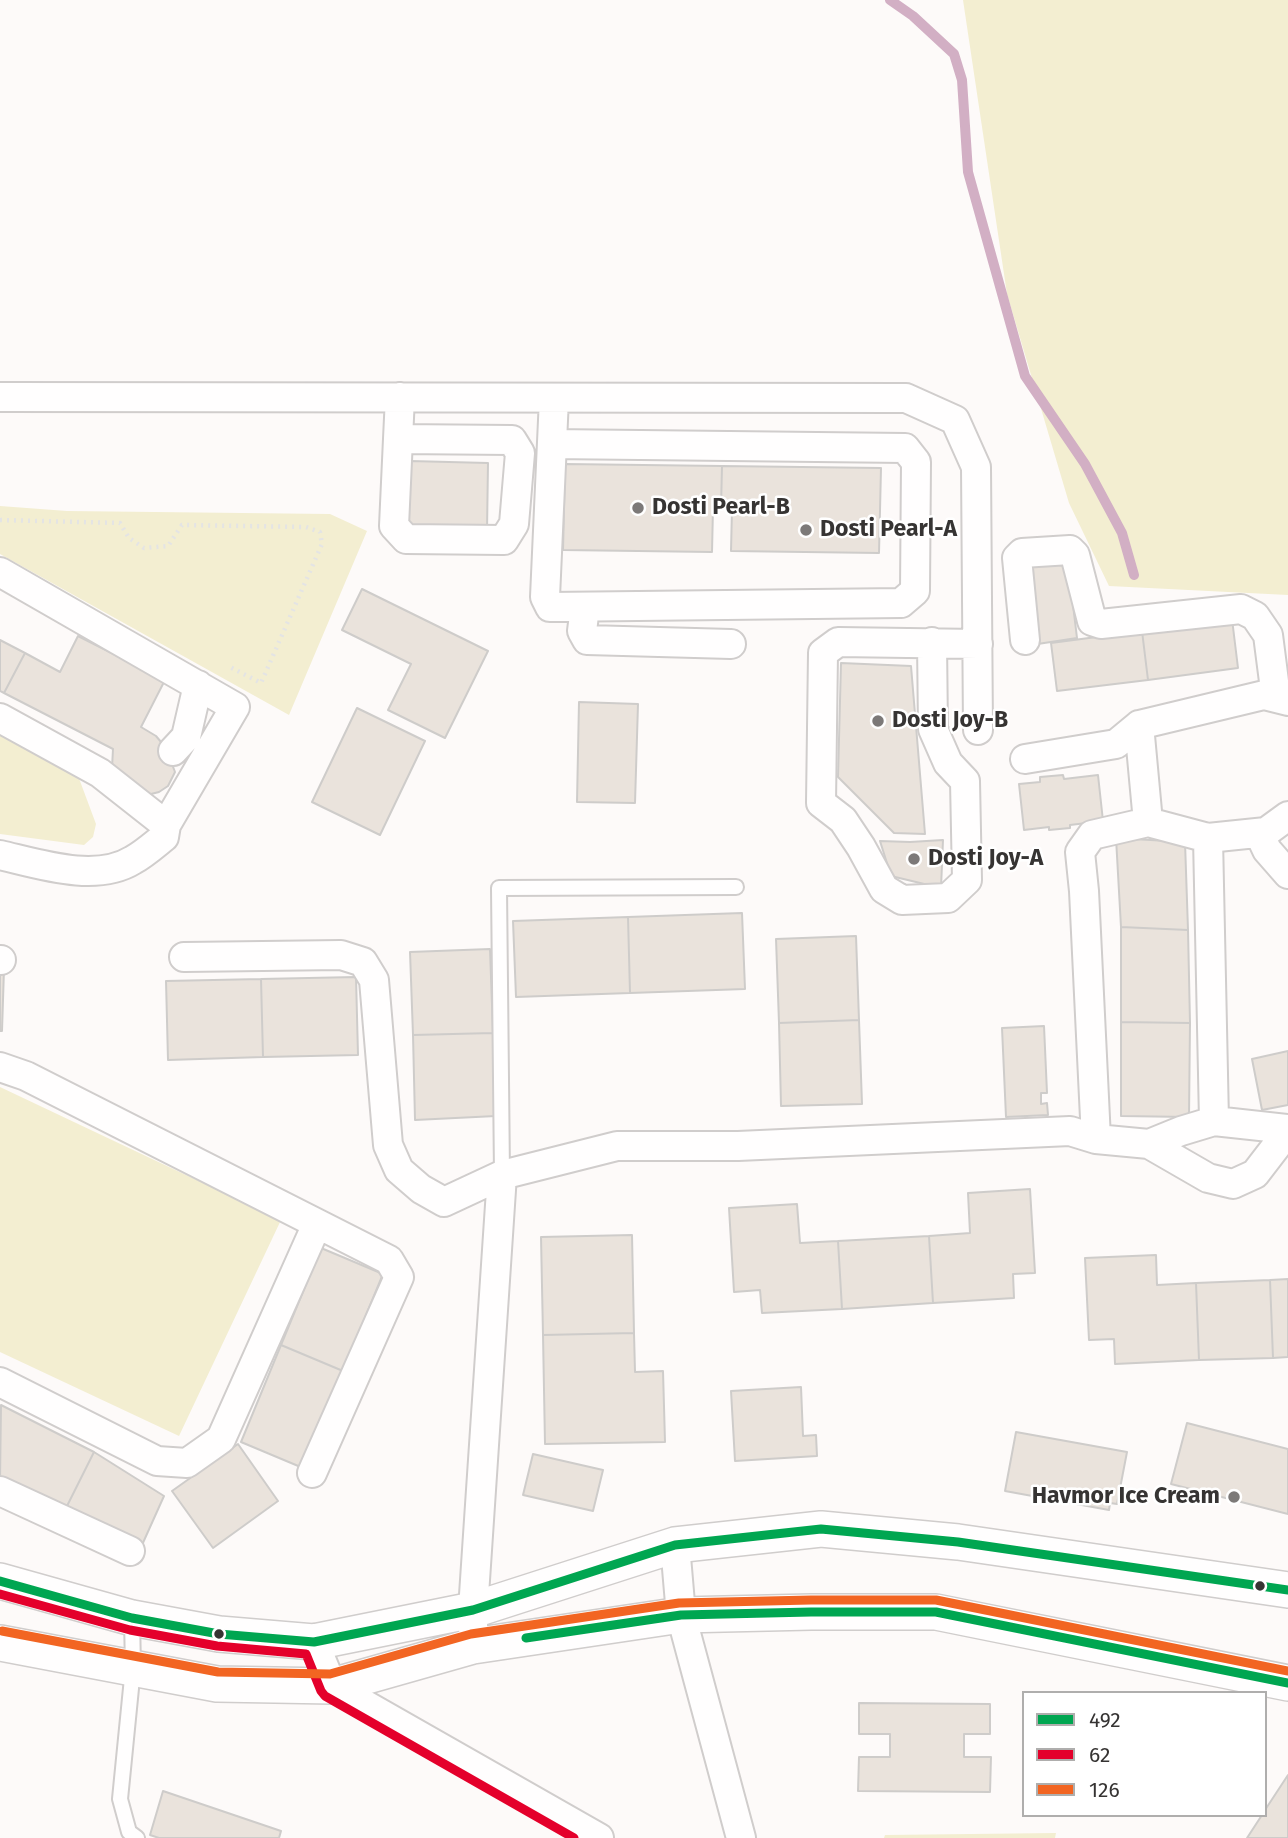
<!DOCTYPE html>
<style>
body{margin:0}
#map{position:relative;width:1288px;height:1838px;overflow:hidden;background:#fdfaf9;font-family:"Fira Sans",sans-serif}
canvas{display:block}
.legend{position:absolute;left:1022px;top:1691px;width:245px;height:126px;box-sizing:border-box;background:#fff;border:2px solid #afaead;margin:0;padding:9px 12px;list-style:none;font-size:21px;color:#363433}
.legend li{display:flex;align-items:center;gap:14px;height:35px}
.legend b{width:35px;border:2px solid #afaead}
</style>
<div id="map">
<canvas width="1288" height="1838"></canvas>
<ul class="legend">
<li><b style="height:9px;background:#00a651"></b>492</li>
<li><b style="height:9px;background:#e4002b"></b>62</li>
<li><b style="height:9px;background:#f26522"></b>126</li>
</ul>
</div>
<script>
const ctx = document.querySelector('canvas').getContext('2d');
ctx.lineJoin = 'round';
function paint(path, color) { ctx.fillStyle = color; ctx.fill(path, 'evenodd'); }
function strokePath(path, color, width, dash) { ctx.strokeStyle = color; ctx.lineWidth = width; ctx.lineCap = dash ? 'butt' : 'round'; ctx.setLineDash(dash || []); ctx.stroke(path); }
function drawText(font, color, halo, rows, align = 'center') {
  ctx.font = font + ' "Fira Sans",sans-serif'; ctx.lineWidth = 5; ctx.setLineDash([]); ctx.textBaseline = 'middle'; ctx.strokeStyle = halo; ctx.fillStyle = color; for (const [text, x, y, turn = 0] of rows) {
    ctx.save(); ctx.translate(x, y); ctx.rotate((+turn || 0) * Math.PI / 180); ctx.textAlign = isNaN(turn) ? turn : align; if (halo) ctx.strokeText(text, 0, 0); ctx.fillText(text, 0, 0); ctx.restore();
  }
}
const green = new Path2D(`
 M963 0H1288V595L1109 586 1069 503 1007 294Z
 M0 506 67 511 330 514 367 531 289 715 0 554Z
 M0 733 77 773 96 824 93 837 84 845 0 834Z
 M0 1087 281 1220 179 1436 0 1352Z
 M1056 1833 1055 1838H884L885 1835Z`);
const stream = new Path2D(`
 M890 0 913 16 954 54 962 80 968 172 1025 376 1085 464 1122 533 1134 575`);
const building = new Path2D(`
 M410 461 488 463 487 531 408 529Z
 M565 464 722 466 721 508H713L712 552 563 550Z
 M722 466 881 468 879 553 731 551 732 508H721Z
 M1067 555 1077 638 1031 645 1022 564Z
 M362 589 488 651 445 738 388 710 411 664 342 630Z
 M1232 619 1238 668 1148 680 1142 631Z
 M1142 631 1148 680 1057 691 1051 643Z
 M78 636 165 680 141 727 156 736 166 748 175 772 168 786 159 792 147 795 112 768 113 749 4 693 25 653 60 672Z
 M0 640 25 653 4 693 0 691Z
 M841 663 911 666 925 834 894 833 838 777Z
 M579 702 638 704 635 803 577 802Z
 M357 708 425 741 380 835 312 802Z
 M1063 775 1064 779 1098 775 1103 821 1070 825V828L1049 830V827L1024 830 1019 784 1040 782V777Z
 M1116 838 1185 842 1188 930 1121 927Z
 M943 840 941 888 891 876 880 841 910 842Z
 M742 913 745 989 630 993 628 917Z
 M628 917 630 993 516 997 513 921Z
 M1121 927 1188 930 1190 1023 1121 1022Z
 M856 936 859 1020 779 1023 776 939Z
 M490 949 493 1033 413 1035 410 952Z
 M0 969H4L2 1031H0Z
 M356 977 358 1055 263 1057 261 979Z
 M261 979 263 1057 168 1060 166 981Z
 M859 1020 862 1104 781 1106 779 1023Z
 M1121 1022 1190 1023 1189 1117 1121 1116Z
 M1044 1026 1047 1093H1041V1104L1047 1103 1048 1115 1006 1117 1002 1028Z
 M493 1033 496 1116 415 1120 413 1035Z
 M1288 1051V1105L1262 1110 1252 1059Z
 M1030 1189 1035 1273 1013 1274 1014 1298 933 1303 929 1236 970 1233 968 1193Z
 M797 1204 800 1243 838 1241 842 1309 762 1313 760 1290 734 1292 729 1208Z
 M632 1235 634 1333 543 1335 541 1237Z
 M929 1236 933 1303 842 1309 838 1241Z
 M321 1248 383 1274 343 1371 281 1345Z
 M1156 1255 1157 1285 1196 1283 1199 1360 1115 1364 1114 1339 1089 1340 1085 1258Z
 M1288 1279V1357L1273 1358 1270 1280Z
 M1270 1280 1273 1358 1199 1360 1196 1283Z
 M634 1333 635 1372 663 1371 665 1442 545 1444 543 1335Z
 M281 1345 343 1371 303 1468 241 1442Z
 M801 1387 803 1436 816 1435 817 1456 735 1461 731 1391Z
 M1 1405 94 1452 65 1510 0 1481Z
 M1187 1423 1288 1449V1514L1171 1484Z
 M1016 1432 1127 1452 1117 1504 1110 1503 1109 1510 1005 1491Z
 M238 1444 278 1501 213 1548 172 1491Z
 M94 1452 164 1496 142 1545 65 1510Z
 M533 1454 603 1470 593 1511 523 1495Z
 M859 1703 990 1704V1734H964V1757H991L990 1792 858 1791 859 1757H890V1734H859Z
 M1288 1775V1838H1247L1262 1815H1265V1810Z
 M163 1791 281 1831 279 1838H159L150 1835Z`);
const path = new Path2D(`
 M0 520 120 523 129 538 144 548 168 546 182 525 306 527 320 532 322 544 261 683 230 667`);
const service = new Path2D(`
 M502 1175 499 888 736 887
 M132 1618 133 1668 120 1799 129 1832 137 1838`);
const minor = new Path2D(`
 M0 397 906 398 955 420 976 467 978 730
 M398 439 512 440 520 453 514 524 504 540 406 539 394 526 398 439 400 397
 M552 444 905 448 916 462 915 591 901 603 550 607 545 597 554 398
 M0 572 235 707 166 825 164 837C154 845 144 854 133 860 96 883 39 864 0 855
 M585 607 582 631 587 640 731 644
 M1025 640 1017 558 1022 553 1070 550 1075 555 1092 621 1101 624 1241 609 1255 616 1268 635 1276 697
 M932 642 933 729 948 763 965 781 967 880 948 898 902 900 884 889 861 847 843 820 821 803 823 653 838 642 978 644
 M0 718 100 773 166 825
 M1139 725 1148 822 1208 838 1266 832 1288 816
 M173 751 186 737 198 685
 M1025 759 1116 744 1139 725 1264 695 1288 701
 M1259 833 1267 850 1288 874
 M1208 838 1214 1121
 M184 957 341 955 363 962 374 980 388 1145 399 1170 421 1189 444 1202 502 1175 617 1146H738L1070 1131 1096 1139 1149 1144 1181 1131 1214 1121 1288 1129
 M0 960H1
 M0 1067 26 1076 389 1260 399 1277 312 1473
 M1096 1139 1084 891 1080 852 1092 835 1148 822
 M1149 1144 1208 1178 1233 1184 1255 1174 1288 1131
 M0 1382 157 1461 187 1463 221 1439 317 1224
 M0 1491 130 1551
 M675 1545 681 1615 741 1838
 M473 1629V1610L502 1175
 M314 1642 332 1686 599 1838`);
const tertiary = new Path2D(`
 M0 1581 132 1618 219 1634 314 1642 473 1610 675 1545 821 1529 958 1542 1288 1590
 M0 1643 217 1684 332 1686 473 1646 681 1615 811 1612H936L1288 1683`);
const bus1 = new Path2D(`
 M0 1581 132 1618 219 1634 314 1642 473 1610 675 1545 821 1529 958 1542 1288 1590
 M526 1638 681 1615 811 1612H936L1288 1683`);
const bus2 = new Path2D(`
 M0 1594 130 1630 217 1646 306 1654 321 1691 325 1696 574 1838`);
const bus3 = new Path2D(`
 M2 1631 218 1672 330 1674 471 1634 679 1603 811 1600H936L1288 1671`);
const markers = [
 [638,508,7,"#7c7978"],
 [806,530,7,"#7c7978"],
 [878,721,7,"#7c7978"],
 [914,859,7,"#7c7978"],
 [1234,1497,7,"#7c7978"],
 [1260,1586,6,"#363433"],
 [219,1634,6,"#363433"]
];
const poiNames = [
 ["Dosti Pearl-B",652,508],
 ["Dosti Pearl-A",820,530],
 ["Dosti Joy-B",892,721],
 ["Dosti Joy-A",928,859],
 ["Havmor Ice Cream",1220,1497,"right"]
];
paint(green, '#f3eed1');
strokePath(stream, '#d2afc4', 10);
paint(building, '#eae3dc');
strokePath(building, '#ceccca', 2);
strokePath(service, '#d0cdcc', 18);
strokePath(minor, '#d0cdcc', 32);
strokePath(tertiary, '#d0cdcc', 38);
strokePath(path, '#e4e4e4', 4.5, [2, 5]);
strokePath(service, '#fffefe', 14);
strokePath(minor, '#fffefe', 28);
strokePath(tertiary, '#fffefe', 35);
strokePath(bus1, '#00a651', 9);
strokePath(bus2, '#e4002b', 9);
strokePath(bus3, '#f26522', 9);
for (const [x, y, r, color] of markers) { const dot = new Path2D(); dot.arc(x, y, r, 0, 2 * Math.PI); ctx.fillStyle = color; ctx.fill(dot); strokePath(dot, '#fff', 2.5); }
drawText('bold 23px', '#363433', '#fff', poiNames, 'left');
</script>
